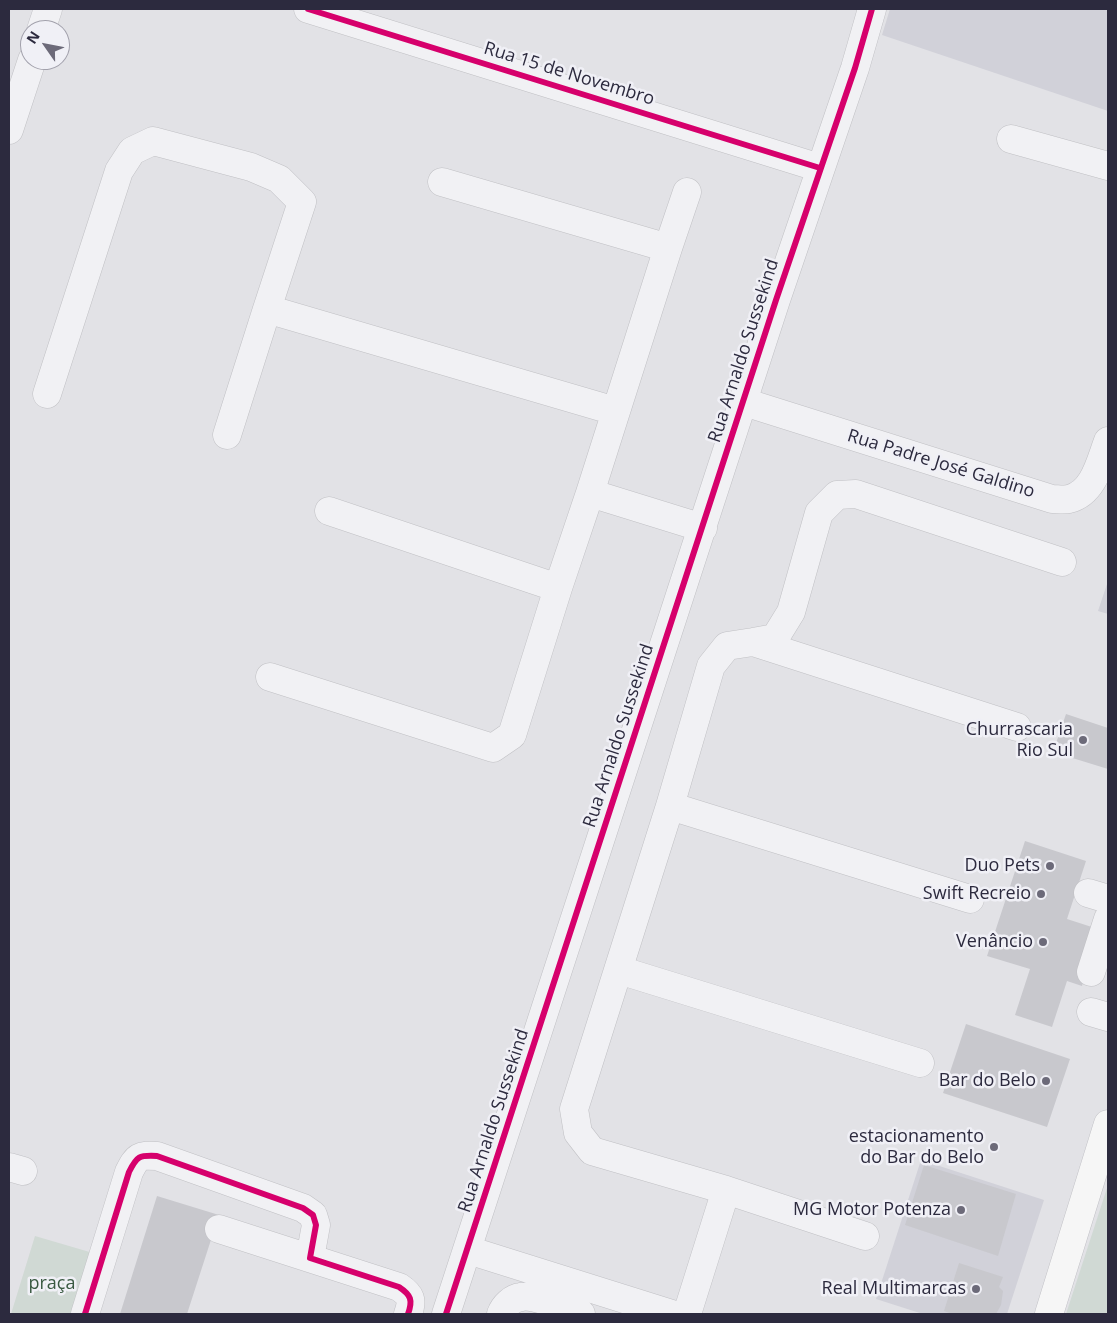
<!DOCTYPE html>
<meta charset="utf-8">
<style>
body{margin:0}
#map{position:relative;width:1117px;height:1323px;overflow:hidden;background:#e2e2e6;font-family:"Open Sans",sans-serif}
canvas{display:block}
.frame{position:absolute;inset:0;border:10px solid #2c2a3e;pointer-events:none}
.north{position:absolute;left:20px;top:20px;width:50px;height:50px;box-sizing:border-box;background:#f0f0f6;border:1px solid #a2a1ac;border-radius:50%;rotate:303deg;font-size:14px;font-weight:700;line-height:20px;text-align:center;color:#2c2a3e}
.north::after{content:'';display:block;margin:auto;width:18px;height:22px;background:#6c6a79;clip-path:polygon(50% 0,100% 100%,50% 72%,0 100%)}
</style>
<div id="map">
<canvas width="1117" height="1323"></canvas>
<div class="frame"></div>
<div class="north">N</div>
</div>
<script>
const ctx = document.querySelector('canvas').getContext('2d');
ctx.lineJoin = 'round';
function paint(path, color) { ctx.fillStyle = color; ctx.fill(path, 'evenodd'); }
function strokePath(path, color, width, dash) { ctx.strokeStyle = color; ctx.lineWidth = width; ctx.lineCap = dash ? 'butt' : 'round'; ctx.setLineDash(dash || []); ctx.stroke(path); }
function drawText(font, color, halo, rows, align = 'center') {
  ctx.font = font + ' "Open Sans",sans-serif'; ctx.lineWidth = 5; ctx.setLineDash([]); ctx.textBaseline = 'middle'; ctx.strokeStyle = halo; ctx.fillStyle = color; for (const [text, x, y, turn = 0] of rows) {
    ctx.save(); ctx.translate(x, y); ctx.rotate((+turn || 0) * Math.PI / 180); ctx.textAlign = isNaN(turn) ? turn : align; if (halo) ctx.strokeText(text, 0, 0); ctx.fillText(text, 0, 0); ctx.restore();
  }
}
const built = new Path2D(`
 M890 9H1108V111L882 35Z
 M1108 581V614L1098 611Z
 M921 1160 1044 1200 1007 1314H923L876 1299Z`);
const green = new Path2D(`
 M1108 1185V1313L1066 1314Z
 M35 1236 93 1253 75 1314H11Z`);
const building = new Path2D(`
 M1066 714 1108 728V769L1053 752Z
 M1025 841 1086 861 1067 919 1098 929 1082 986 1067 981 1052 1027 1015 1015 1030 969 987 956Z
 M966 1024 1070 1059 1047 1127 943 1093Z
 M924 1165 1016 1194 998 1256 905 1225Z
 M157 1196 219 1215 187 1314H120Z
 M959 1263 1003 1277 999 1287 1003 1291 1001 1305 996 1314H952L944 1311Z`);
const minor = new Path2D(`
 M308 9 820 168
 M41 30 48 9
 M9 130 32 60
 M1011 139 1108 166
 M442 182 668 248 590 493
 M668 248 687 192
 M47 394 119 171 132 151 153 141 251 167 279 179 302 202 267 309
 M744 402 1052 499C1057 499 1064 500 1069 499 1094 493 1100 462 1108 441
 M227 435 267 309 615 411
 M329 511 558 588
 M753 642 1017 727
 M270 677 493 748 512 735 558 588 590 493 703 528
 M670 806 970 899
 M1088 893 1108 899
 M619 970 920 1063
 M1091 972 1108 919
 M1091 1012 1108 1017
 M9 1167 23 1171
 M726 1190 865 1236
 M219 1229 399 1287C411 1295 413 1300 408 1314
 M468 1250 672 1314
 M85 1314 129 1172C137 1156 139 1155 157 1156L303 1208 313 1215 316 1225 310 1258
 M446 1314 776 300 855 68 872 9
 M501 1314C504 1306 512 1298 521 1297 534 1294 567 1309 581 1314
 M687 1314 726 1190 592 1151 578 1133 574 1109 670 806 711 666 727 646 753 642 775 638 791 612 819 513 837 495 856 494 1062 562`);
const major = new Path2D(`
 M1049 1314 1108 1124`);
const cycleway = new Path2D(`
 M308 9 820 168
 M85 1314 129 1172C137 1156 139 1155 157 1156L303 1208 313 1215 316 1225 310 1258 399 1287C411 1295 413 1300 408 1314
 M446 1314 776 300 855 68 872 9`);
const markers = [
 [1083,740,5,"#6c6a79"],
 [1050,866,5,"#6c6a79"],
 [1041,894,5,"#6c6a79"],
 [1043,942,5,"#6c6a79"],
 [1046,1081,5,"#6c6a79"],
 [994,1147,5,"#6c6a79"],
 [961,1210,5,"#6c6a79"],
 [976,1289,5,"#6c6a79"]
];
const streetNames = [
 ["Rua 15 de Novembro",569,74,17],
 ["Rua Arnaldo Sussekind",744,351,-72],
 ["Rua Padre José Galdino",941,464,17],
 ["Rua Arnaldo Sussekind",619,736,-72],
 ["Rua Arnaldo Sussekind",494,1121,-72]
];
const poiNames = [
 ["Churrascaria",1073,730],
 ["Rio Sul",1073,751],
 ["Duo Pets",1040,866],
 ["Swift Recreio",1031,894],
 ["Venâncio",1033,942],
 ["Bar do Belo",1036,1081],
 ["estacionamento",984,1137],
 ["do Bar do Belo",984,1158],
 ["MG Motor Potenza",951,1210],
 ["Real Multimarcas",966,1289]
];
const parkNames = [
 ["praça",52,1284]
];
paint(built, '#d1d1d9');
paint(green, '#d0d9d4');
paint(building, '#c8c8cd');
strokePath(minor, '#c0c0c4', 29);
strokePath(major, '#bfbfc4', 29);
strokePath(minor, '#f1f1f4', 28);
strokePath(major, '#f6f6f6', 28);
strokePath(cycleway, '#d6006c', 6);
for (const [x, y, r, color] of markers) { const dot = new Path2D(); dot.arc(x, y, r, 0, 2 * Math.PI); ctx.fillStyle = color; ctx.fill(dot); strokePath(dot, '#f0f0f6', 2); }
drawText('18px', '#2c2a3e', '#f0f0f6', streetNames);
drawText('18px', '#2c2a3e', '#f0f0f6', poiNames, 'right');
drawText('18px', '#395941', '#f0f0f6', parkNames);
</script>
